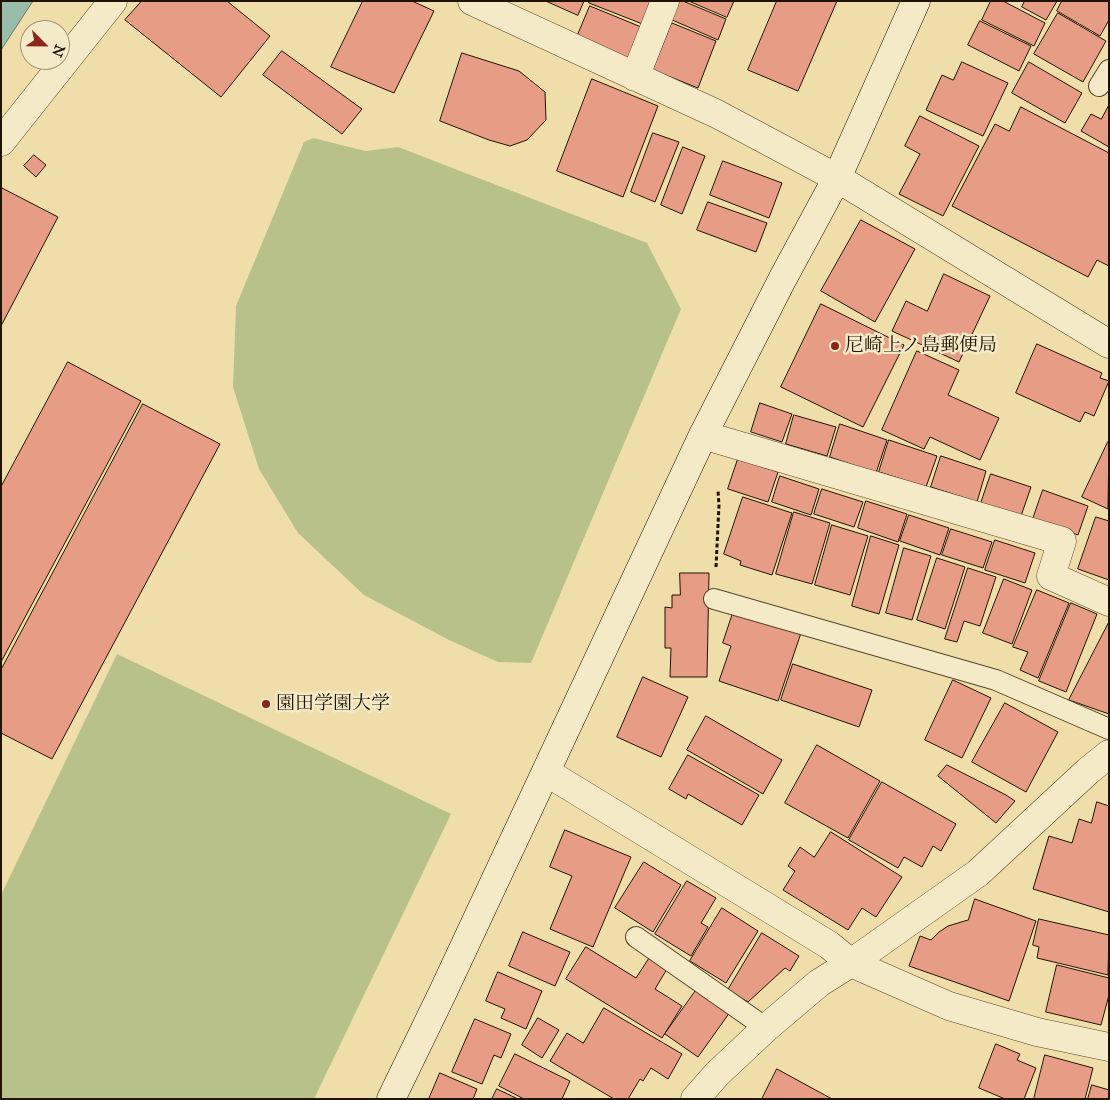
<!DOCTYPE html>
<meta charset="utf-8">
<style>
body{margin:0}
#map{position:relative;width:1110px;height:1100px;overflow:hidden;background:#f0deaa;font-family:"IM FELL Great Primer",serif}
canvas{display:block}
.frame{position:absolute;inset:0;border:2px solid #211302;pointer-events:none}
.north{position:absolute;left:20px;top:20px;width:50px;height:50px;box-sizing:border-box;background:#f5eac8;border:1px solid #a09479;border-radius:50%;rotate:113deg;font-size:14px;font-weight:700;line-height:20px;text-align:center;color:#211302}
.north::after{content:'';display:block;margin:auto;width:18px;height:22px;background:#8f2418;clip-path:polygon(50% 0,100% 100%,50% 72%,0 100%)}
</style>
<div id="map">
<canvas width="1110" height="1100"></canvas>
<div class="frame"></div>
<div class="north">N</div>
</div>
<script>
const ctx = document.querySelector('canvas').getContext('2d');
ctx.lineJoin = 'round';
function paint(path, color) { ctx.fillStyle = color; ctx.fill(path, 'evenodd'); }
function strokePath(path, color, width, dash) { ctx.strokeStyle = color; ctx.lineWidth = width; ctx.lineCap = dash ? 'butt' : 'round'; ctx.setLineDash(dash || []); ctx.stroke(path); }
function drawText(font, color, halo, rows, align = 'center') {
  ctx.font = font + ' "IM FELL Great Primer","Noto Serif JP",serif'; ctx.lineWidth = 5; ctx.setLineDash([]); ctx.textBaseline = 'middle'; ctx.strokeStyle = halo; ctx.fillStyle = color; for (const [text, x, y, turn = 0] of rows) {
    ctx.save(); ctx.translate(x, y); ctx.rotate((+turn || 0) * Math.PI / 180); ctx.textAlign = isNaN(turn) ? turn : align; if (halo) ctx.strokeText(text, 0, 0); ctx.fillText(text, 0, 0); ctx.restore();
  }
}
const green = new Path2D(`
 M313 138 365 151 398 147 647 243 681 309 531 663 498 662 449 640 364 595 298 533 259 469 233 387 236 306 304 142Z
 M117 654 451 814 314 1099H1V895Z`);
const water = new Path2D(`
 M1 1H33L1 50Z`);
const building = new Path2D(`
 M142 1H227L270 36 221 97 125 20Z
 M363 1H412L434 11 394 93 331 67Z
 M546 1H584L578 15Z
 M590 1H655L645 25 589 3Z
 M678 1H683L726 19 718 40 670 19Z
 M689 1H734L727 17Z
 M777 1H837L798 91 748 70Z
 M991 1H1003L1045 23 1034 46 982 20Z
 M1025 1H1057L1046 20 1022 7Z
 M1062 1H1109V20L1100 36 1057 11Z
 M590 6 646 29 632 61 577 37Z
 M1058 13 1106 41 1083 82 1034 54Z
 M980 21 1031 46 1019 71 968 45Z
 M672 23 716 41 698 88 653 70Z
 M282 51 362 109 342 134 263 75Z
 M462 53 519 71 545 92 546 120 527 140 510 146 489 140 440 121Z
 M962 62 1008 83 983 136 926 110 942 75 953 80Z
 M1029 62 1082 93 1065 123 1012 93Z
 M592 79 658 106 623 197 557 171Z
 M1109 105V147L1081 131 1091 114 1101 119Z
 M1021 107 1109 153V266L1097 260 1088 277 952 206 995 124 1009 131Z
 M920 116 979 146 943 216 899 194 920 154 905 146Z
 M653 133 679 142 655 202 631 192Z
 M683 147 705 156 682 214 661 205Z
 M34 155 46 165 36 177 24 166Z
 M723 161 782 183 769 218 710 195Z
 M2 188 58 217 1 326V189Z
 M708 202 767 223 756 252 697 230Z
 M861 220 915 249 875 322 821 291Z
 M944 274 990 296 959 362 892 331 906 301 927 311Z
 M821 304 904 345 863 427 781 387Z
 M1037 344 1102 373 1100 378 1109 381 1094 416 1085 412 1080 422 1016 393Z
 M917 351 959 370 948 395 999 418 980 460 930 437 924 449 882 430Z
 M68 362 141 401 1 662V487Z
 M760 403 792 414 782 442 751 432Z
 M143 404 220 444 52 759 1 733V670Z
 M794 415 836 427 827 456 786 444Z
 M840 424 887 440 876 473 830 457Z
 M889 440 937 456 926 487 879 472Z
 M1108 442 1109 443 1108 509 1082 497Z
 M941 456 986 471 977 502 931 487Z
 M738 459 778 472 768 502 728 489Z
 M991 474 1031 487 1021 516 981 503Z
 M780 476 819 489 811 515 772 502Z
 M822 489 863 502 854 527 814 514Z
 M1043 490 1088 506 1078 535 1033 519Z
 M743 497 792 513 772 575 740 565 741 561 724 554Z
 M866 501 907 514 898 542 858 528Z
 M794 512 830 523 812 584 776 574Z
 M909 515 949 528 940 555 900 541Z
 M1096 517 1109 521V580L1078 569Z
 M832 525 868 536 850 595 815 585Z
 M951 529 992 542 983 568 942 555Z
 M871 536 899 545 879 614 852 606Z
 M995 540 1035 553 1025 583 985 570Z
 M904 548 931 556 912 620 886 613Z
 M937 558 965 567 945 629 917 620Z
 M968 568 996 577 980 626 964 621 957 642 945 639Z
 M680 573H709L707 677H670L671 648H665V607L672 608V595H680Z
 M1004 579 1032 590 1012 644 983 633Z
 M1037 590 1069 603 1038 678 1020 670 1028 652 1013 647Z
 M1071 603 1097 614 1066 692 1039 681Z
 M735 607 802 630 778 701 719 681 731 646 723 643Z
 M1109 622V714L1069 700Z
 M793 664 872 690 859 727 781 700Z
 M643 677 688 697 661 757 617 737Z
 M953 680 991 698 962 758 925 740Z
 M1005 703 1058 732 1026 792 972 762Z
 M706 716 782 760 763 794 687 750Z
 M817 745 880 781 848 838 785 803Z
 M688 755 759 795 742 825 688 794 686 799 669 789Z
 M947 765 1006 795 1015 801 996 823 938 776Z
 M882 782 956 824 941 851 933 846 922 867 904 857 898 868 849 840Z
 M1097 802 1109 806V912L1033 889 1049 836 1072 843 1079 819 1091 823Z
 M565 830 631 857 593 947 550 929 572 876 550 867Z
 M831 832 902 877 876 917 862 908 848 930 783 890 795 871 788 866 800 847 814 857Z
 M644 862 681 885 653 932 615 908Z
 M687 881 716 898 701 923 708 927 691 956 655 934Z
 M975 899 1036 921 1009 1001 909 966 920 936 931 940 939 932 948 926 968 920Z
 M722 908 758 931 726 983 690 961Z
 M1039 919 1109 935 1108 975 1037 958 1039 947 1033 945Z
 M523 932 570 952 555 986 509 966Z
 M762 933 799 956 790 971 785 968 748 1002 728 990Z
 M586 947 636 978 649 958 667 969 655 989 682 1006 662 1038 566 979Z
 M1057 965 1109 978V995L1101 1025 1046 1012Z
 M498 972 542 991 526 1029 501 1018 505 1009 486 1001Z
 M697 989 730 1012 698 1057 665 1034Z
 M604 1008 682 1054 668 1079 651 1068 643 1081 640 1079 628 1099H614L550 1061 567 1033 583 1043Z
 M538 1018 559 1030 542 1058 522 1045Z
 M475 1019 511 1034 501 1058 494 1055 482 1084 452 1072Z
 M996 1044 1020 1054 1017 1060 1036 1068 1024 1099H1005L979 1088Z
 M515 1054 570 1081 562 1099H524L499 1086Z
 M1045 1055 1093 1068 1085 1099H1034Z
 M777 1069 832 1099H762Z
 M440 1073 477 1089 473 1099H429Z
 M1092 1085 1109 1090V1099H1088Z
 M497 1089 518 1099H492Z`);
const path = new Path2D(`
 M716 567 719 505 718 491`);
const lane = new Path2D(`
 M1099 86 1109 70
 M714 599 996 680 1109 729
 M636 937 766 1028`);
const street = new Path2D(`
 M472 1 717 114 837 178 1109 344
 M635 77 665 1
 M1 142 113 1
 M703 435 1062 541 1051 576 1109 602
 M546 772 829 945 851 963 949 1006 1037 1032 1109 1047
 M695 1099 717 1074 766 1028 819 983 851 963 978 873 1088 771 1109 754`);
const secondary = new Path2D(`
 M391 1099 442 994 703 435 783 278 837 178 916 1`);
const markers = [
 [835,346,5,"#8f2418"],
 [266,704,5,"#8f2418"]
];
const poiNames = [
 ["尼崎上ノ島郵便局",845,346],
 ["園田学園大学",276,704]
];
paint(green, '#b8c18a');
paint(water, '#9abcaa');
strokePath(water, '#6a7867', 1);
paint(building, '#e79c86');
strokePath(building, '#211302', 1);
strokePath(lane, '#55462c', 22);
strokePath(street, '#55462c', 29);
strokePath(secondary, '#211302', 29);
strokePath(path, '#211302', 3, [4, 2.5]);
strokePath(lane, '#f5eac8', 20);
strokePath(street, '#f5eac8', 28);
strokePath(secondary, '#f5eac8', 28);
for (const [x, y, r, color] of markers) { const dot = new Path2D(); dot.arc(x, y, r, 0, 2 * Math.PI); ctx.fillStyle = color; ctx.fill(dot); strokePath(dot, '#f5eac8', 2); }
drawText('19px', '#211302', '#f5eac8', poiNames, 'left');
</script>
